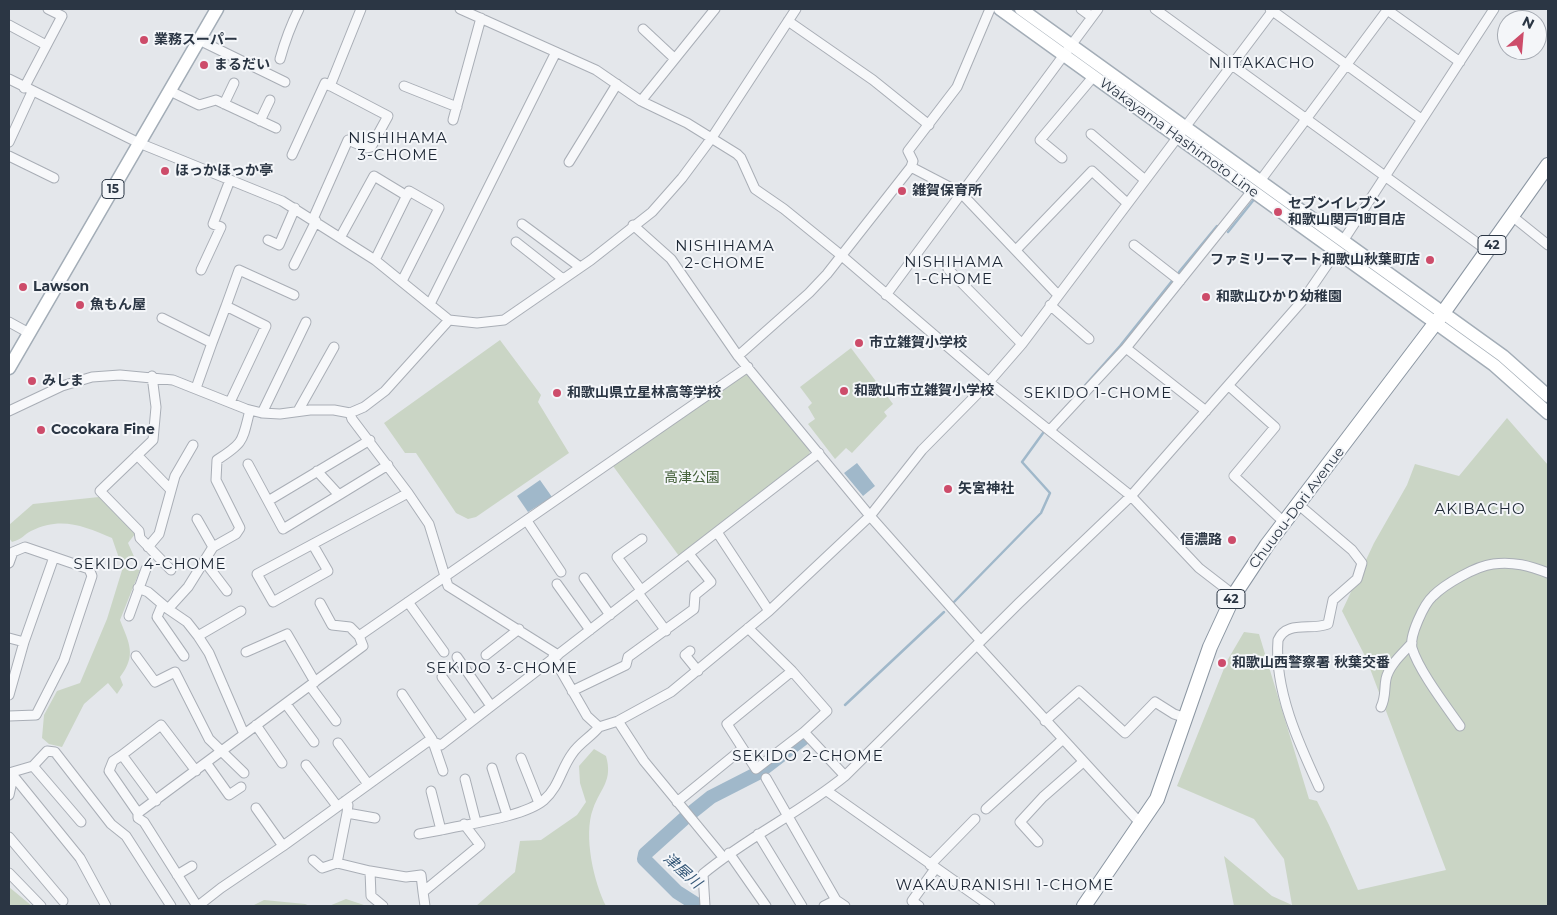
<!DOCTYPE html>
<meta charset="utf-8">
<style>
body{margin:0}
#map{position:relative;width:1557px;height:915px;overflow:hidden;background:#e4e7eb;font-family:Montserrat,sans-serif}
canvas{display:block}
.frame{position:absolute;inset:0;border:10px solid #2b3644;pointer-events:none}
.north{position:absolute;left:1497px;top:10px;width:50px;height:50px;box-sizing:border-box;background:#f4f6f9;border:1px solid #a4a9b1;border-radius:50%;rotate:27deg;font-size:14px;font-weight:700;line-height:20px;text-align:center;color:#2b3644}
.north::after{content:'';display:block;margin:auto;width:18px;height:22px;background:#cd4c6a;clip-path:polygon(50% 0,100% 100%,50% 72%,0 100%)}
</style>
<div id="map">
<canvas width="1557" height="915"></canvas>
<div class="frame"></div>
<div class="north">N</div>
</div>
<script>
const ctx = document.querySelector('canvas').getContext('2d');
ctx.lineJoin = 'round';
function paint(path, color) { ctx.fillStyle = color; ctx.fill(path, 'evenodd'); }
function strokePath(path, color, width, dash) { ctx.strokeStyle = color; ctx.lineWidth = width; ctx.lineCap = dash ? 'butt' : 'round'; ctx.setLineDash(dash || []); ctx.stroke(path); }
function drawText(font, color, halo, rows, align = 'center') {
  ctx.font = font + ' Montserrat,"Noto Sans JP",sans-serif'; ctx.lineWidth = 4; ctx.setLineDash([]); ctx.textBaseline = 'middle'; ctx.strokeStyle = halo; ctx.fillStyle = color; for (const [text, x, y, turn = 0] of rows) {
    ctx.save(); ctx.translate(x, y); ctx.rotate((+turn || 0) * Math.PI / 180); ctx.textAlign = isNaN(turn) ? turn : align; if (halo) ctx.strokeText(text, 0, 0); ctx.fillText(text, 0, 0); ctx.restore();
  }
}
const green = new Path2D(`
 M500 340 541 395 538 402 569 453 476 517 468 519 456 513 416 453H405L384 423Z
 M851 348 893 404 884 412 887 416 852 453 846 448 835 459 808 424 815 419 808 407 812 403 800 387Z
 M747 373 751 375 810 451 809 456 679 556 613 466Z
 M1507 418 1548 465V906H1234L1224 856 1272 896 1292 905 1284 859 1254 819 1177 786 1227 661 1244 632 1259 634 1309 799 1317 801 1329 825 1358 890 1446 870 1366 658 1342 611 1374 543 1407 485 1415 464 1459 476Z
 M99 497 135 534 128 543 136 561H120L112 538C84 526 61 516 31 531 23 535 23 539 12 542L9 538V525L33 504Z
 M123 567 140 570 120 620C129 643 137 655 120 677L123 685 117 694 108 683 84 704 62 747 49 744 42 738 44 715 57 691 80 683 107 619Z
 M594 749 606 756C613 781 601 787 593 809 583 835 594 883 606 906H476L515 872 520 841 541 840 577 815 586 802 580 783 579 766Z
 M9 887 32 906H9Z
 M346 899 367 906H329Z
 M264 900 305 904 310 906H252Z`);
const water = new Path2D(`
 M857 463 875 486 863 496 844 473Z
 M540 480 552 497 528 512 517 496Z`);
const stream = new Path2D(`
 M1228 232 1256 197
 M1179 272 1217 226
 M1057 417 1120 346 1172 281
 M954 602 1041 513 1050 493 1022 462 1043 433
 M845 705 944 612`);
const river = new Path2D(`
 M691 813 711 797 758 773 804 738
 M686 817 645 854 644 859 677 892 699 906`);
const minor = new Path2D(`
 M460 9 596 70 641 101 687 123 737 154 741 158 755 189 784 209 842 256 989 382 1131 496 1199 568 1234 595
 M1081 9 1092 17
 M1155 9 1488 251
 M1270 9 1421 119
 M1386 9 1460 62
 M788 21 873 80 929 125
 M9 25 46 45
 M643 29 674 58
 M199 40 285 82
 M280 59C285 41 291 25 299 9
 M9 79 139 143 282 201 375 260 449 320 477 323 504 320 591 260 652 212 682 178 711 139 796 9
 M330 86 361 9
 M404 86 457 107
 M24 88 62 16 48 9
 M170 91 199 105 216 100 276 128
 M641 101 715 9
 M224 104 234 83
 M453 120 481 18
 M260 121 270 100
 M1091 134 1145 180
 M9 142 32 92
 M292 155 325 83 388 116 371 147 367 148 348 140 313 219
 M9 156 54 178
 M1062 158 1040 140 1093 77
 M569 162 617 84
 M911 167 961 193 1058 295
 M1260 181 1388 9
 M1512 216 1548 245
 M522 224 580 267
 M633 225 671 259 738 356 870 516 981 641
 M341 236 374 176 407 196
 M268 240 279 245 295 208
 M1343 241 1494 9
 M516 242 563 279
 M1134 245 1180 281
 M1016 250 1092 171 1127 203
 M375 260 409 191 439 208 402 281
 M294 265 316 221
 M948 269 1022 344
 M201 270 221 227 213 224 230 180
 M886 295 1098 9
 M430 304 556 52
 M1050 305 1089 339
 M226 306 239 270 294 295
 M162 318 212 343 196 388
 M9 322 29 333
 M212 343 226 306 266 326 230 402
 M1126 348 1206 411
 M738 356 809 293 827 274 911 167 913 161 908 151 957 87 990 9
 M152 376 156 407 153 440 100 491 139 531 140 538 171 570
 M1229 386 1275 427 1234 476 1285 523
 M9 411 62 386 92 377 120 375 173 380 246 409 262 413 280 414 310 410H334L350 413 364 407 385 391 449 320
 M298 411 334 347
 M262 413 306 322
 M350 413 352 419 408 493 429 524 448 586 558 655
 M1050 430 1126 348 1252 191
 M137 455 170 489
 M248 464 283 529 339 495
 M317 471 339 495 388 465
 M268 501 370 440
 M1299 505 1352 550 1362 563 1357 579 1333 600 1328 624C1311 631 1287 620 1278 640 1274 690 1299 744 1319 787
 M197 519 213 547
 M527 521 561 572
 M717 532 769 611
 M313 545 328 571 273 602 257 574 408 493
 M148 547 159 534 175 476 193 445
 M205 562 227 591
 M9 563 13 552 25 547 89 569 92 576 64 660 36 715 9 716
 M584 578 610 615
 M557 584 590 630
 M138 588 148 592 168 609 188 587 213 547 236 534 240 528 216 480 217 460C245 442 242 441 250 410
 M641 590 617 557 642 539
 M638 593 666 631
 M408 602 444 652
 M320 603 332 625 350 627 359 636
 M162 605 157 617 184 656
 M168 609 187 622 198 636 241 611
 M129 616 146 569
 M748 628 792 671
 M198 636 209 653 244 734
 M9 638 24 642
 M977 645 1141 824
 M690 651 685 655 698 671
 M246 652 287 634 315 682
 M486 655 519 629
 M136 656 155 682 175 672 209 739 244 773
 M457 657 491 706
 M553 657 587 716 599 727 618 721 671 692 769 611 870 516 922 450 989 382 1022 344 1274 9
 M792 671 827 711 804 732 756 769 727 724Z
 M442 677 473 720
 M310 686 336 721
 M572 691 626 665 628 657 694 609 695 595 711 582 689 554
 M402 694 432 739 443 771
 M9 695 24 642 54 557
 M286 704 314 742
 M1381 707C1386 697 1384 689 1386 679 1389 665 1402 654 1412 643
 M618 721 644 761 723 857
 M1045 721 1079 691 1125 733 1155 702 1174 714 1186 718
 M256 725 282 763
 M1460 726C1446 706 1419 671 1412 648 1409 636 1424 604 1433 596 1445 584 1476 566 1493 564 1513 561 1530 566 1548 573
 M804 732 845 776
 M338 743 368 784
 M122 755 113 761 109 771 138 813V818L144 822 197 906
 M521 758 539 803
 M207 764 229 795 241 787
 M306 765 337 806
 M33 766 81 822
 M492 768 507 815
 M9 773 33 766 47 751 55 752 111 824 126 836 171 906
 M11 773 80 858 106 906
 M766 778 836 900
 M465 779 476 822
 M827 791 990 906
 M9 795 13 777
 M156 801 122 755 161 725 196 771
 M345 801 348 805 347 813 375 818
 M677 802 742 749
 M256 808 283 846
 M986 809 1062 740
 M138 813 363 646 359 636 748 367
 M347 813 337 863 370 871 371 896 383 906
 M441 830C467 824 524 817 544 800 559 787 561 769 572 754 579 743 591 737 599 727
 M419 834 441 830 431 791
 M758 834 802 906
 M9 837 63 901
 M1038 842 1020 822 1043 797 1083 762
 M729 853 766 906
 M313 860 322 868 337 863
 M930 865 975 819
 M370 871 406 877 421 875 423 892
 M9 873 41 906
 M177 875 192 866
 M198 906 221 888 283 846 427 742H433L441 745 819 453
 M425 906 423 892 480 845 464 824
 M705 906 703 874C747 837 800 813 845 776L1019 603 1131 496 1303 300 1336 252
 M824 906 836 900 845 906
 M919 906 912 901 935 869`);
const primary = new Path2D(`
 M1000 9 1494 365 1548 413
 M1021 9 1503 356 1548 396
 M9 368 217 9`);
const trunk = new Path2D(`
 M1084 906 1157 799 1210 647 1234 595 1267 545 1443 313 1548 165`);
const markers = [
 [144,40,5,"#cd4c6a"],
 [204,65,5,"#cd4c6a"],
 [165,171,5,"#cd4c6a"],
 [902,191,5,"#cd4c6a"],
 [1278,212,5,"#cd4c6a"],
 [1430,260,5,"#cd4c6a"],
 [23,287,5,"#cd4c6a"],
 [1206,297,5,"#cd4c6a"],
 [80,305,5,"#cd4c6a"],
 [859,343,5,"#cd4c6a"],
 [32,381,5,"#cd4c6a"],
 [844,391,5,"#cd4c6a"],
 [557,393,5,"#cd4c6a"],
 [41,430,5,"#cd4c6a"],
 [948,489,5,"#cd4c6a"],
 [1232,540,5,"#cd4c6a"],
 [1222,663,5,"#cd4c6a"]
];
const shields = [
 [113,189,22],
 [1492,245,28],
 [1231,599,28]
];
const shieldNames = [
 ["15",113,189],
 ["42",1492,245],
 ["42",1231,599]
];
const poiNames = [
 ["業務スーパー",154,40],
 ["まるだい",214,65],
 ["ほっかほっか亭",175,171],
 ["雑賀保育所",912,191],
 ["セブンイレブン",1288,204],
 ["和歌山関戸1町目店",1288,220],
 ["ファミリーマート和歌山秋葉町店",1420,260,"right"],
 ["Lawson",33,287],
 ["和歌山ひかり幼稚園",1216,297],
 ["魚もん屋",90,305],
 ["市立雑賀小学校",869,343],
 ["みしま",42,381],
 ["和歌山市立雑賀小学校",854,391],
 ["和歌山県立星林高等学校",567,393],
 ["Cocokara Fine",51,430],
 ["矢宮神社",958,489],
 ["信濃路",1222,540,"right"],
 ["和歌山西警察署 秋葉交番",1232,663]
];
const streetNames = [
 ["Wakayama Hashimoto Line",1179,138,36],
 ["Chuuou-Dori Avenue",1297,508,-53]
];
const parkNames = [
 ["高津公園",692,478]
];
const neighbourhoodNames = [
 ["NIITAKACHO",1262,64],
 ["NISHIHAMA",398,139],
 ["3-CHOME",398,156],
 ["NISHIHAMA",725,247],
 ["2-CHOME",725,264],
 ["NISHIHAMA",954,263],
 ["1-CHOME",954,280],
 ["SEKIDO 1-CHOME",1098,394],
 ["AKIBACHO",1480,510],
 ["SEKIDO 4-CHOME",150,565],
 ["SEKIDO 3-CHOME",502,669],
 ["SEKIDO 2-CHOME",808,757],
 ["WAKAURANISHI 1-CHOME",1005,886]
];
const waterNames = [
 ["津屋川",682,871,41]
];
paint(green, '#cad5c5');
paint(water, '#a0b8ca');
strokePath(stream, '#a0b8ca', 2.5);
strokePath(river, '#a0b8ca', 14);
strokePath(minor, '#a9aeb6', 11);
strokePath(primary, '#a3adb7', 15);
strokePath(trunk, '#8b96a2', 16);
strokePath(minor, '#f7f8fa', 9);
strokePath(primary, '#fff', 12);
strokePath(trunk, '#fff', 14);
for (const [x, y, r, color] of markers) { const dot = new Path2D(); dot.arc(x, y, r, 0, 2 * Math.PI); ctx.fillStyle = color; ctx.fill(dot); strokePath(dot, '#f4f6f9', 2); }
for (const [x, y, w] of shields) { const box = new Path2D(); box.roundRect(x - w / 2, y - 9.5, w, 19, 4); ctx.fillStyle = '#f4f6f9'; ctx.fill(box); strokePath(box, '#2b3644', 1); }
drawText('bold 12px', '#2b3644', null, shieldNames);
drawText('bold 14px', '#2b3644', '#f4f6f9', poiNames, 'left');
drawText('14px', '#2b3644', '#f4f6f9', streetNames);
drawText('14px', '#435f39', '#f4f6f9', parkNames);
ctx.letterSpacing = '1px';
drawText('15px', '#1d2735', '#f4f6f9', neighbourhoodNames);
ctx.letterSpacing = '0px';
drawText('italic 15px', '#365878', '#f4f6f9', waterNames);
</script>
